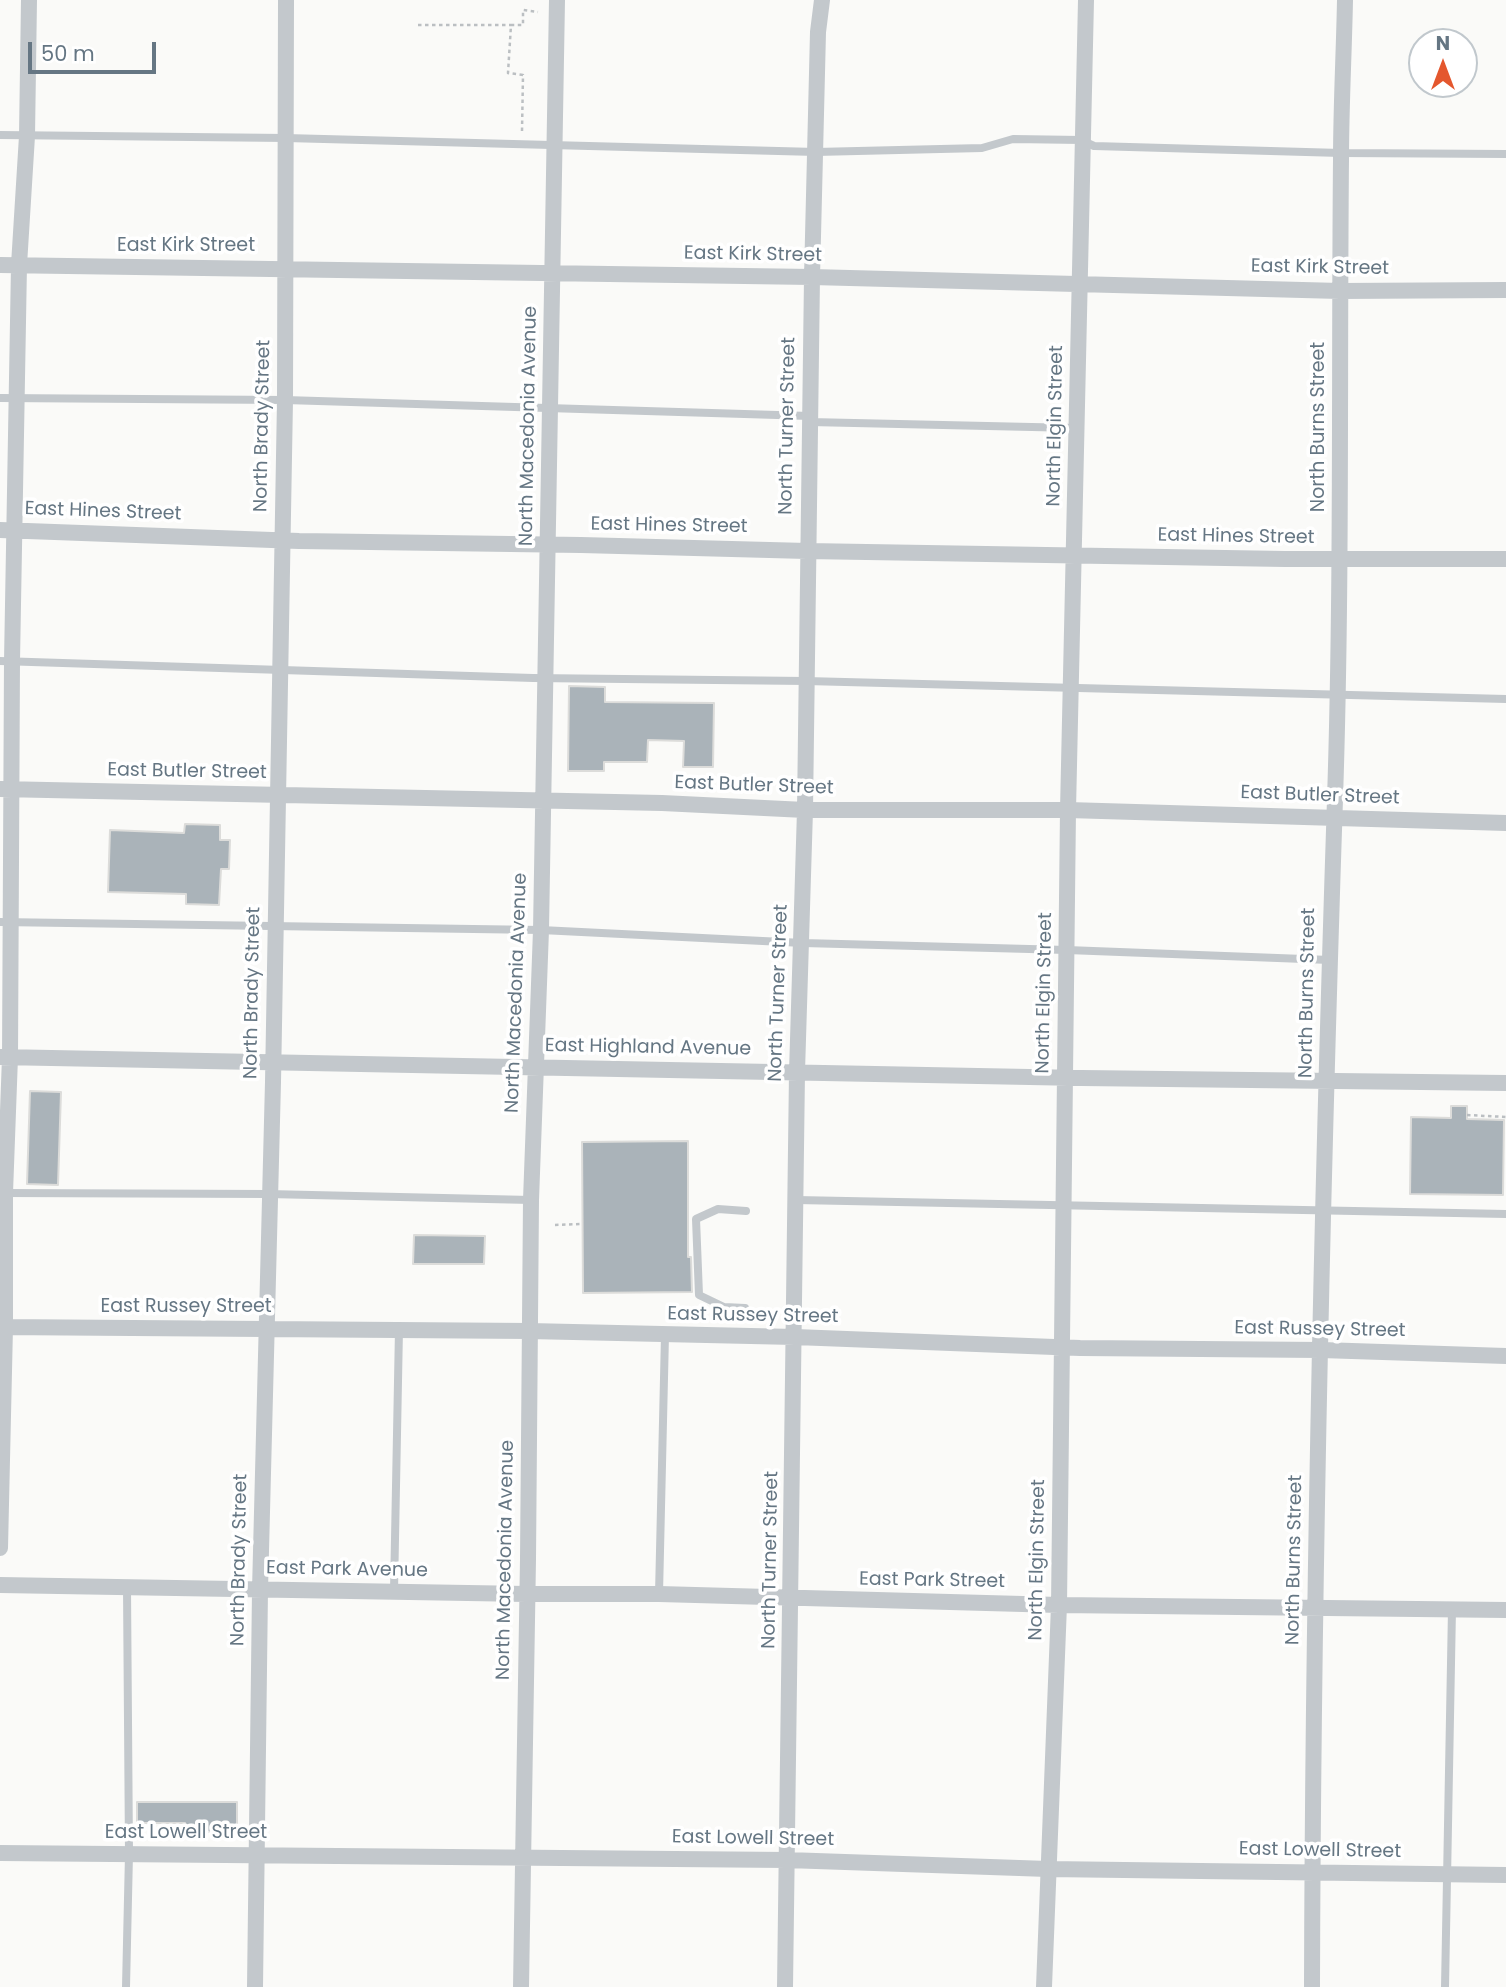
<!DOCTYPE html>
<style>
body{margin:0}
#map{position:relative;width:1506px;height:1987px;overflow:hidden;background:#fafaf8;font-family:Poppins,sans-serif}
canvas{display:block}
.north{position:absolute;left:1408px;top:28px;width:70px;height:70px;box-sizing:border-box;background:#fff;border:2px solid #c1c8cd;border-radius:50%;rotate:0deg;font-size:19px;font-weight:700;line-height:28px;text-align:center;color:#657683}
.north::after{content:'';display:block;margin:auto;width:24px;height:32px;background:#e4572e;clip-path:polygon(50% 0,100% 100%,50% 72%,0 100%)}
.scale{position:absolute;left:28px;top:42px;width:128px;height:32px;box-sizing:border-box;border:4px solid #657683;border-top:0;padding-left:9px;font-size:21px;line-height:24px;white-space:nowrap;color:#657683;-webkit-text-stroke:5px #fff;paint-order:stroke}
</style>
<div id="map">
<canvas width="1506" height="1987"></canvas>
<div class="north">N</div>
<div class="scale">50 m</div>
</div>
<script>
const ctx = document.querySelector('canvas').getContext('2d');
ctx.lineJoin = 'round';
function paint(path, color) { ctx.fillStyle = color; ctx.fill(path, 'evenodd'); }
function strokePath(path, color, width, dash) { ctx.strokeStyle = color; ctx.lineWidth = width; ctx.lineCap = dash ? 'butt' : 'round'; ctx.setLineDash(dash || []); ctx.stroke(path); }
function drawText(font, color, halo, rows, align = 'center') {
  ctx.font = font + ' Poppins,sans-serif'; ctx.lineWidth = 7; ctx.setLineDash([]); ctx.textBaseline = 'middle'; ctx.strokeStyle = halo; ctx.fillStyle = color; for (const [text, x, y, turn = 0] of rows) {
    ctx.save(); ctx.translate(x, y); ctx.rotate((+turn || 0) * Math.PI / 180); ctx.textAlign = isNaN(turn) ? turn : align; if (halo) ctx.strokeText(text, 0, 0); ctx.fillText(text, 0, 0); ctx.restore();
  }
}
const building = new Path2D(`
 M569 686 605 687V702L714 703 713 767H683L684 741 648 740 647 762H604V771H568Z
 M185 824 220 825V840H230L229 869H221L219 905 186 904V894L108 892 110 830 184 833Z
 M30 1091 61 1092 58 1185 27 1184Z
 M1451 1106H1467V1119L1504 1120 1503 1195 1410 1194 1411 1117 1451 1118Z
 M688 1141V1257H691L692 1292 583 1293 582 1142Z
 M414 1235 485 1236 484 1264H413Z
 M137 1802H237V1832H185V1823H137Z`);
const path = new Path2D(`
 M418 25H511
 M522 131 523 75 508 73 511 25H523V10L538 12
 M1467 1115 1506 1117
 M555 1225 582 1224`);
const service = new Path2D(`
 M0 135 286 138 816 152 982 148 1013 139 1081 140 1094 146 1341 153 1506 154
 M0 398 285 400 810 416
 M810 422 1076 428
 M0 661 533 678 806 681 1506 699
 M0 922 541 930 803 943 1067 950 1330 960
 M3 1193 268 1194 531 1200
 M796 1200 1506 1214
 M745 1308 724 1307 699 1295 696 1219 718 1209 746 1211
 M394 1591 399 1329
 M659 1594 665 1335
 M126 1987 129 1854 127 1588
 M1445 1987 1452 1609`);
const minor = new Path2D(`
 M0 265 812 277 1340 291 1506 290
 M0 530 299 541 581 545 807 551 1285 559H1506
 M0 789 662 803 805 810H1068L1506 823
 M0 1057 1081 1078 1506 1083
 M0 1327 529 1331 795 1337 1080 1348 1321 1350 1506 1356
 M0 1548 5 1327V1193L10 1057 12 661 19 265 27 136 29 0
 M0 1585 526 1594H659L1059 1605 1506 1610
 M0 1853 787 1860 1048 1869 1506 1875
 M255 1987 260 1590 273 1082 285 400 286 0
 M521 1987 528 1559 531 1200 541 930 557 0
 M785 1987 797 1072 805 810 812 277 818 32 822 0
 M1044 1987 1059 1605 1068 810 1086 0
 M1312 1987C1313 1591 1322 1195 1335 799 1342 586 1339 373 1341 160 1341 106 1344 53 1345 0`);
const streetNames = [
 ["East Kirk Street",186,246],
 ["East Kirk Street",753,255,1],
 ["East Kirk Street",1320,268,1],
 ["North Brady Street",263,426,-89],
 ["North Macedonia Avenue",529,426,-89],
 ["North Turner Street",788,426,-89],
 ["North Elgin Street",1056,426,-89],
 ["North Burns Street",1319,427,-90],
 ["East Hines Street",103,512,2],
 ["East Hines Street",669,526,1],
 ["East Hines Street",1236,537,1],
 ["East Butler Street",187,772,1],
 ["East Butler Street",754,786,2],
 ["East Butler Street",1320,796,2],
 ["North Brady Street",253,993,-89],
 ["North Macedonia Avenue",517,993,-88],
 ["North Turner Street",779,993,-88],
 ["North Elgin Street",1045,993,-89],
 ["North Burns Street",1308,993,-89],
 ["East Highland Avenue",648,1048,1],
 ["East Russey Street",186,1307],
 ["East Russey Street",753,1316,1],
 ["East Russey Street",1320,1330,1],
 ["North Brady Street",240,1560,-89],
 ["North Macedonia Avenue",506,1560,-89],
 ["North Turner Street",771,1560,-89],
 ["North Elgin Street",1038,1560,-89],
 ["North Burns Street",1295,1560,-89],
 ["East Park Avenue",347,1570,1],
 ["East Park Street",932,1581,1],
 ["East Lowell Street",186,1833],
 ["East Lowell Street",753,1839,1],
 ["East Lowell Street",1320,1851,1]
];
paint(building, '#aab3b9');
strokePath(building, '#dcdcda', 2);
strokePath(path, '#bbbfc2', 2.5, [3.5, 3.5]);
strokePath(service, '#c3c8cc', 8);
strokePath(minor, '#c3c8cc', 16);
drawText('19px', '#657683', '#fff', streetNames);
</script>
